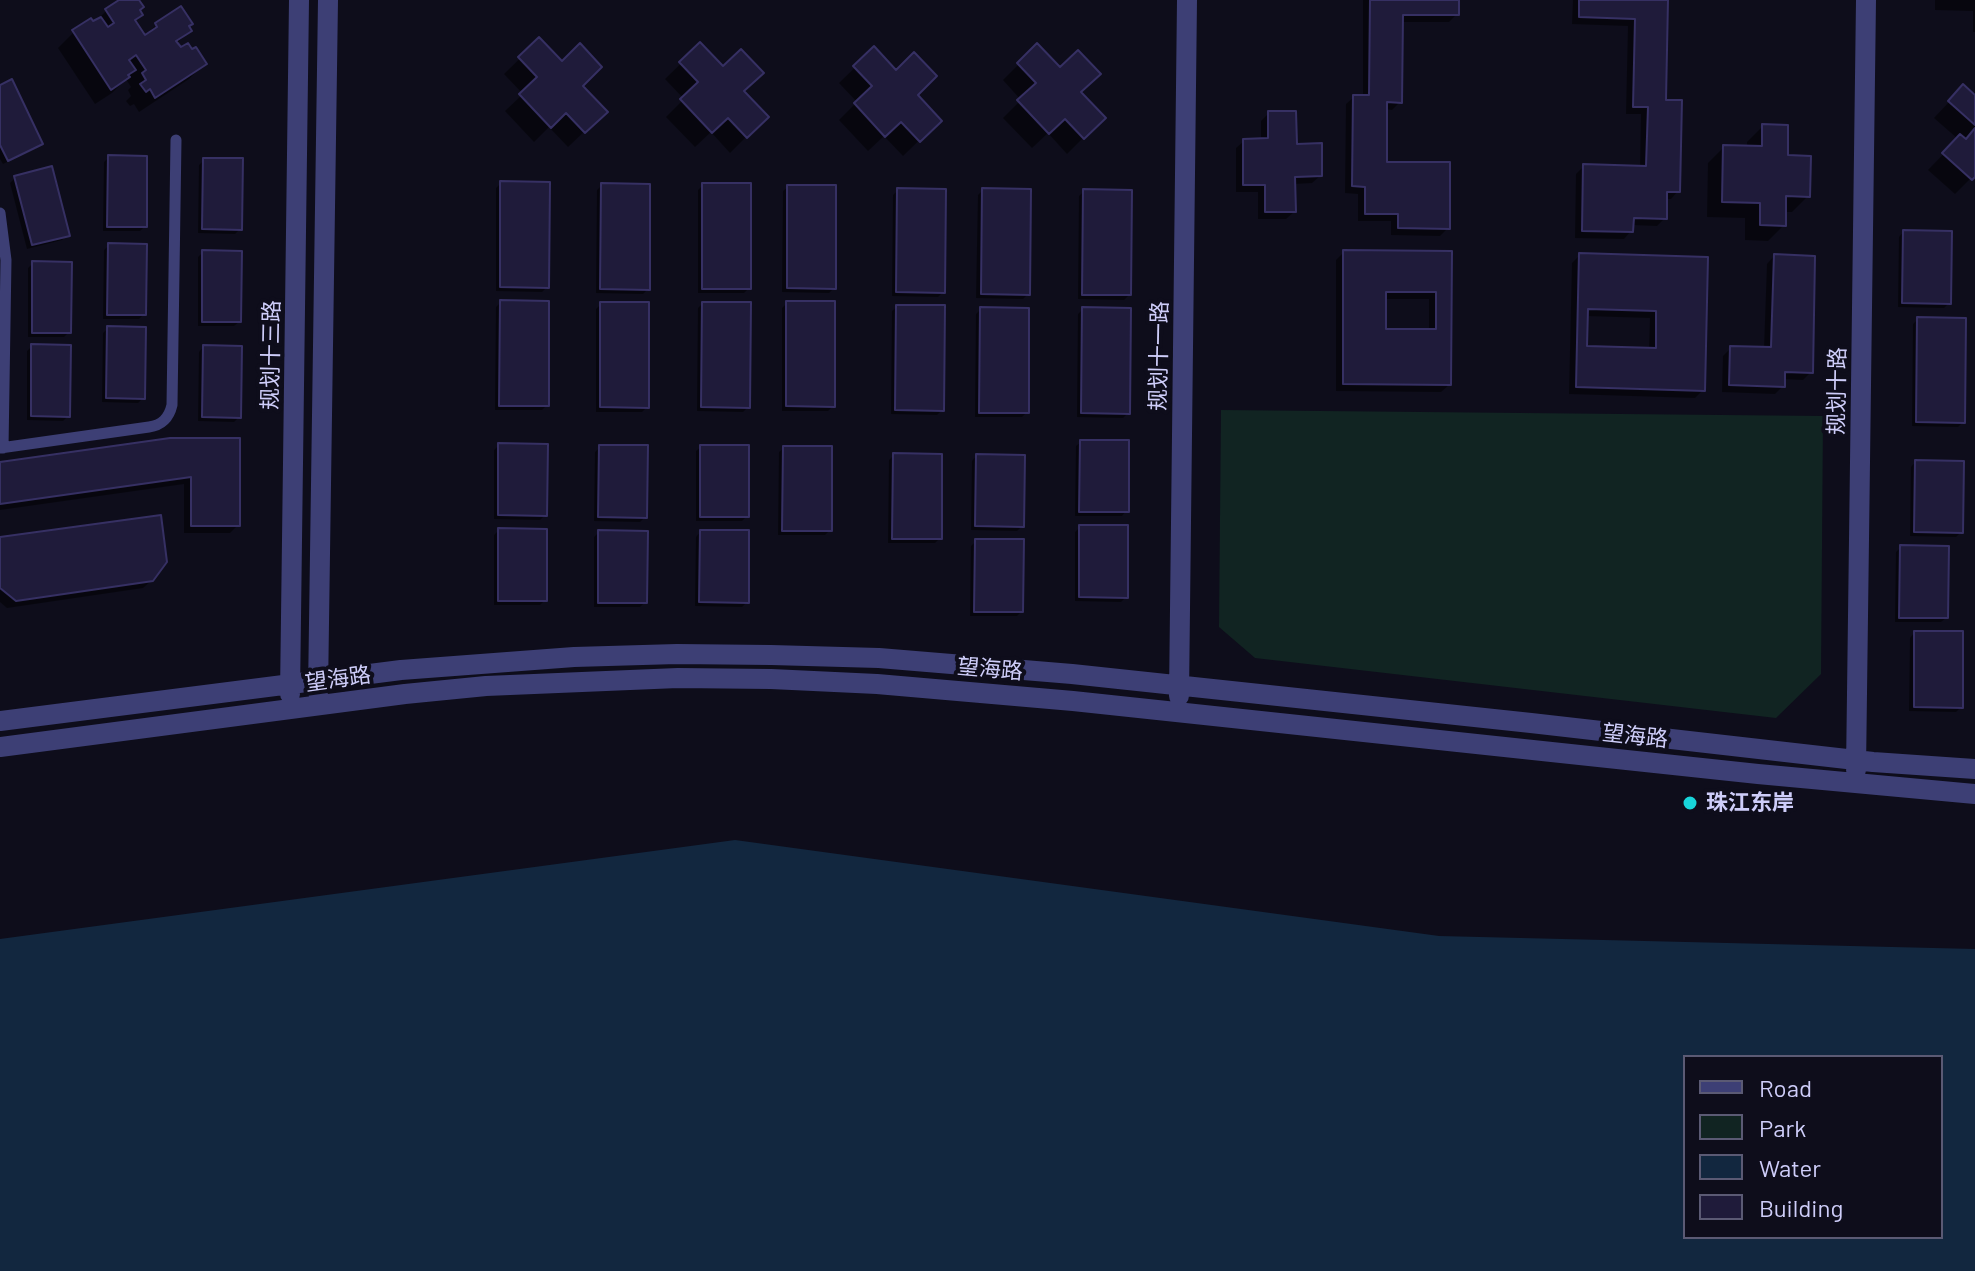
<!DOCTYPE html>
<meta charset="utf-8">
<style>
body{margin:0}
#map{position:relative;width:1975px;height:1271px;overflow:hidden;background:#0e0d1b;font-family:Barlow,sans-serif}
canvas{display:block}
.legend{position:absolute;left:1683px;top:1055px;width:260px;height:184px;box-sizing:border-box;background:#0e0d1b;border:2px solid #5b5a74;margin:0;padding:10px 14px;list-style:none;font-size:24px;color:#cecdf9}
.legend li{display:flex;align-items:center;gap:16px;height:40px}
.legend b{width:40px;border:2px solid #5b5a74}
</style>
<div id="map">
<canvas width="1975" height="1271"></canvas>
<ul class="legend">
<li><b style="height:10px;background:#3d3f75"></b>Road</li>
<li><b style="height:22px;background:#112422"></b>Park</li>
<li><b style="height:22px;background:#12273f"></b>Water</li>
<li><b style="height:22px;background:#1f1b3a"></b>Building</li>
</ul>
</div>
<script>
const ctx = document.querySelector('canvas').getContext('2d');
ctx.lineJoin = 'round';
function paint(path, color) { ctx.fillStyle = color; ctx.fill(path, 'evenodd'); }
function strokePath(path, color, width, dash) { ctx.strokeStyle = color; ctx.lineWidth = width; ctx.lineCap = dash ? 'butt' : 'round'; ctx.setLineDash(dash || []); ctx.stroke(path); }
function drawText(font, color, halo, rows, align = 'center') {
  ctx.font = font + ' Barlow,"Noto Sans SC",sans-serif'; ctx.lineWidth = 8; ctx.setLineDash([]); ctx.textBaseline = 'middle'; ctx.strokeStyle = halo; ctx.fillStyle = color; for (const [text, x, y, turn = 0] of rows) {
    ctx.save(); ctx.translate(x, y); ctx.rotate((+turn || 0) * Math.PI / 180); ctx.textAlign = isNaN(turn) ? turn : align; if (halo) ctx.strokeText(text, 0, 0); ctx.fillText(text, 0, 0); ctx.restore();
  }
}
const green = new Path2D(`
 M1221 410 1823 416 1821 674 1776 718 1255 658 1219 627Z`);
const water = new Path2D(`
 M735 840 1439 936 1975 949V1271H0V939ZM1685 1057H1941V1237H1685Z`);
const shadow = new Path2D(`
 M123 0H137L134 21 144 37 156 25 187 27 189 31 176 44 205 63 189 79 139 112 134 104 130 106 126 101 131 96 128 90 131 87 126 79 112 93 95 104 58 48 74 32 93 24 106 11Z
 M1363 0H1457V14L1449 22H1401L1400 102 1392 110 1385 109V164L1448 228 1440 236 1391 235V221H1358V194L1345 193 1346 104 1354 97H1363Z
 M1573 0H1666L1664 102 1678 191 1671 199H1665V218L1657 226 1632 225 1631 231 1624 239 1575 238 1576 174 1584 166 1640 168 1641 114H1626L1628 26 1572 24Z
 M1935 0H1975V32H1973V11L1935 10Z
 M539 40 605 112 568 147 549 127 534 142 505 111 523 94 504 74Z
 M700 45 766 117 730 153 711 132 695 147 666 117 684 99 665 79Z
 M1037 46 1103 118 1067 154 1048 133 1032 148 1003 118 1021 100 1003 80Z
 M874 49 939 121 903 156 884 136 868 151 839 120 857 102 839 83Z
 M0 87 41 143 36 148 3 164 0 159Z
 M1963 87 1975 98V174L1955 194 1928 170 1958 139 1934 118Z
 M1269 113 1320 176 1312 183 1294 184V212L1286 219H1258V192H1236V148L1244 141 1261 140V121Z
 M1763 126 1785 157 1808 196 1792 212H1784V225L1768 241 1745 240V218L1707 217 1708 163 1724 147 1747 148V142Z
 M109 157 145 226 140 231H103L104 162Z
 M204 160 240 229 235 234 198 233 199 165Z
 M15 178 67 235 62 240 27 249 10 183Z
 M501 183 547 287 542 292 496 291V188Z
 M602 185 648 289 643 294 596 293 597 190Z
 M703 185 749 288 744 293H698V190Z
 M788 187 834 288 829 293 782 292 783 191Z
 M898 190 943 292 938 297 892 296 893 195Z
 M982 191 1028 294 1023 299 976 298 978 195Z
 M1084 191 1129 295 1124 300 1078 299 1079 196Z
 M1903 232 1949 303 1944 308 1898 307 1899 237Z
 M109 245 144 314 139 319H103L104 250Z
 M203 252 239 322 234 326H198V257Z
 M1344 252 1450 253 1449 385 1441 392 1336 391V260ZM1384 299H1429V331H1384Z
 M1580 255 1706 259 1703 390 1695 398 1569 394 1572 263ZM1586 316 1650 318 1649 350 1585 348Z
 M1774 256 1811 372 1803 380 1783 379V386L1775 394 1722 392 1723 356 1731 348 1764 349 1767 264Z
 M33 263 69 332 64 337H28V268Z
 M501 302 547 405 542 410H495L496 307Z
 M787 303 833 406 828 411H782V308Z
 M601 304 647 407 642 412H596V309Z
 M702 304 748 407 743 412 697 411 698 308Z
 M897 307 942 410 937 415 891 414 892 311Z
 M981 309 1027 412 1022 417H975L976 314Z
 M1083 309 1128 413 1123 418 1077 417 1078 314Z
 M1918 319 1963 422 1958 427 1912 426 1913 324Z
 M108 328 143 398 138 403 102 402 103 333Z
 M32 346 68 416 63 421 27 420V351Z
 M203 347 239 417 234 422 198 421 199 352Z
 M170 440 238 525 230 533H184V484L0 510V464Z
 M1081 442 1126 511 1122 516H1075L1076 446Z
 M499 445 545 515 540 520 494 519V450Z
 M600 447 645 517 640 522 594 521 595 452Z
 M701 447 747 516 742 521H696V451Z
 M784 448 830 530 825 535H778L779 452Z
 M894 455 940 538 935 543H888L889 460Z
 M976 456 1022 526 1017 531 971 530 972 461Z
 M1915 462 1961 532 1956 537 1910 536 1911 467Z
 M1080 527 1126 597 1121 602 1075 601V532Z
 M499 530 545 600 540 605H494V535Z
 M599 532 645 602 640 607H594V537Z
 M700 532 747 602 742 607 695 606 696 537Z
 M0 540 152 580 143 588 7 608 0 602Z
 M976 541 1021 612 1017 616H970L971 546Z
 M1901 547 1946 618 1941 622H1895L1896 552Z
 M1914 633 1961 707 1956 712 1909 711 1910 638Z`);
const building = new Path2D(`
 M119 0H139L144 7 140 10 143 15 135 20 145 35 157 27 155 23 181 6 193 24 189 26 192 31 176 41 181 47 188 43 192 49 196 47 207 64 155 98 150 89 146 92 140 84 146 80 142 73 146 70 136 55 129 60 136 70 128 75 130 77 111 90 72 30 91 18 93 21 101 17 108 27 114 23 105 9Z
 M1370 0H1459V15H1403L1402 103 1387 102V162H1450V229L1398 228V214H1365V187L1352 186 1353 95H1369Z
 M1579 0H1668L1666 100H1682L1680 192H1667V219L1634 218 1633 232 1582 231 1583 164 1646 166 1648 107H1633L1635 19 1579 17Z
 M539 37 562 61 580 43 602 67 583 86 608 112 585 133 566 113 551 128 519 94 537 77 518 57Z
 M700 42 723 66 741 49 764 73 744 91 769 117 747 138 728 118 712 133 680 99 698 82 679 62Z
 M1037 43 1060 67 1078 50 1101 74 1081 92 1106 118 1084 139 1065 119 1049 134 1017 100 1036 83 1017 63Z
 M874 46 896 70 914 52 937 76 918 95 942 121 920 142 901 122 885 137 854 103 872 86 853 66Z
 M12 79 43 144 8 161 0 145V85Z
 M1963 84 1975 95V125L1948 101Z
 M1268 111H1296L1297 144 1322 143V176L1295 177 1296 212H1265V185H1243V139L1268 138Z
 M1762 124 1788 125V155L1811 156 1810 197 1786 196V226L1760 225V203L1722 202 1723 145 1762 146Z
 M1975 128V177L1972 180 1942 153 1960 134 1966 139Z
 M108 155 147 156V227H107Z
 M203 158H243L242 230 202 229Z
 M52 166 70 236 32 245 14 176Z
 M500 181 550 182 549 288 500 287Z
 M601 183 650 184V290L600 289Z
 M702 183H751V289H702Z
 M787 185H836V289L787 288Z
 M897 188 946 189 945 293 896 292Z
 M982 188 1031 189 1030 295 981 294Z
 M1083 189 1132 190 1131 295H1082Z
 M1903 230 1952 231 1951 304 1902 303Z
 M108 243 147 244 146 315H107Z
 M202 250 242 251 241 322H202Z
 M1343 250 1452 251 1451 385 1343 384ZM1386 292H1436V329H1386Z
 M1579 253 1708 257 1705 391 1576 387ZM1588 309 1656 311V348L1587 346Z
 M1774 254 1815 256 1813 373 1785 372V387L1729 385 1730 346 1771 347Z
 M32 261 72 262 71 333H32Z
 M500 300 549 301V406H499Z
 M786 301H835V407L786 406Z
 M600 302H649V408L600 407Z
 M702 302H751L750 408 701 407Z
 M896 305H945L944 411 895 410Z
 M980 307 1029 308V413H979Z
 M1082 307 1131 308 1130 414 1081 413Z
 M1917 317 1966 318 1965 423 1916 422Z
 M107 326 146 327 145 399 106 398Z
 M31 344 71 345 70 417 31 416Z
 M203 345 242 346 241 418 202 417Z
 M170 438H240V526H191V477L0 504V462Z
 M1080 440H1129V512H1079Z
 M498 443 548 444 547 516 498 515Z
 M599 445H648L647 518 598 517Z
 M700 445H749V517H700Z
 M783 446H832V531H782Z
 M893 453 942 454V539H892Z
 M976 454 1025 455 1024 527 975 526Z
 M1915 460 1964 461 1963 533 1914 532Z
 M161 515 167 562 153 581 16 601 0 588V537Z
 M1079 525H1128V598L1079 597Z
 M498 528 547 529V601H498Z
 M598 530 648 531 647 603H598Z
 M700 530H749V603L699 602Z
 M975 539H1024L1023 612H974Z
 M1900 545 1949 546 1948 618H1899Z
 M1914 631H1963V708L1914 707Z`);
const lane = new Path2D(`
 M0 213 6 260 3 448
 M0 448 149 427C162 425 169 418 172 405L176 140`);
const street = new Path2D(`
 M318 692 328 0
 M290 694 299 0
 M1179 696 1187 0
 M0 721 401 670 574 657 677 654 771 655 879 658 1072 674 1531 723 1873 762 1975 769
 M0 747 405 694 486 686 678 678 771 679 877 684 1073 701 1758 774 1975 794
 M1856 770 1866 0`);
const markers = [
 [1690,803,8,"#18d5da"]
];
const streetNames = [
 ["规划十三路",271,355,-89],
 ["规划十一路",1159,356,-89],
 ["规划十路",1837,391,-89],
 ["望海路",990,669,5],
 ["望海路",338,679,-8],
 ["望海路",1635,736,6]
];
const poiNames = [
 ["珠江东岸",1706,803]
];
paint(green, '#112422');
paint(water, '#12273f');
paint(shadow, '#0007');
paint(building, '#1f1b3a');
strokePath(building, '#363063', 2);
strokePath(lane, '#3d3f75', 11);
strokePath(street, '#3d3f75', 20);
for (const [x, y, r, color] of markers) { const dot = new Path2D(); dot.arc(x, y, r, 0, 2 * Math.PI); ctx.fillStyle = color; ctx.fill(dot); strokePath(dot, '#0e0d1b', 3); }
drawText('22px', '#cecdf9', '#0e0d1b', streetNames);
drawText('bold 22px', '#cecdf9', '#0e0d1b', poiNames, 'left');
</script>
